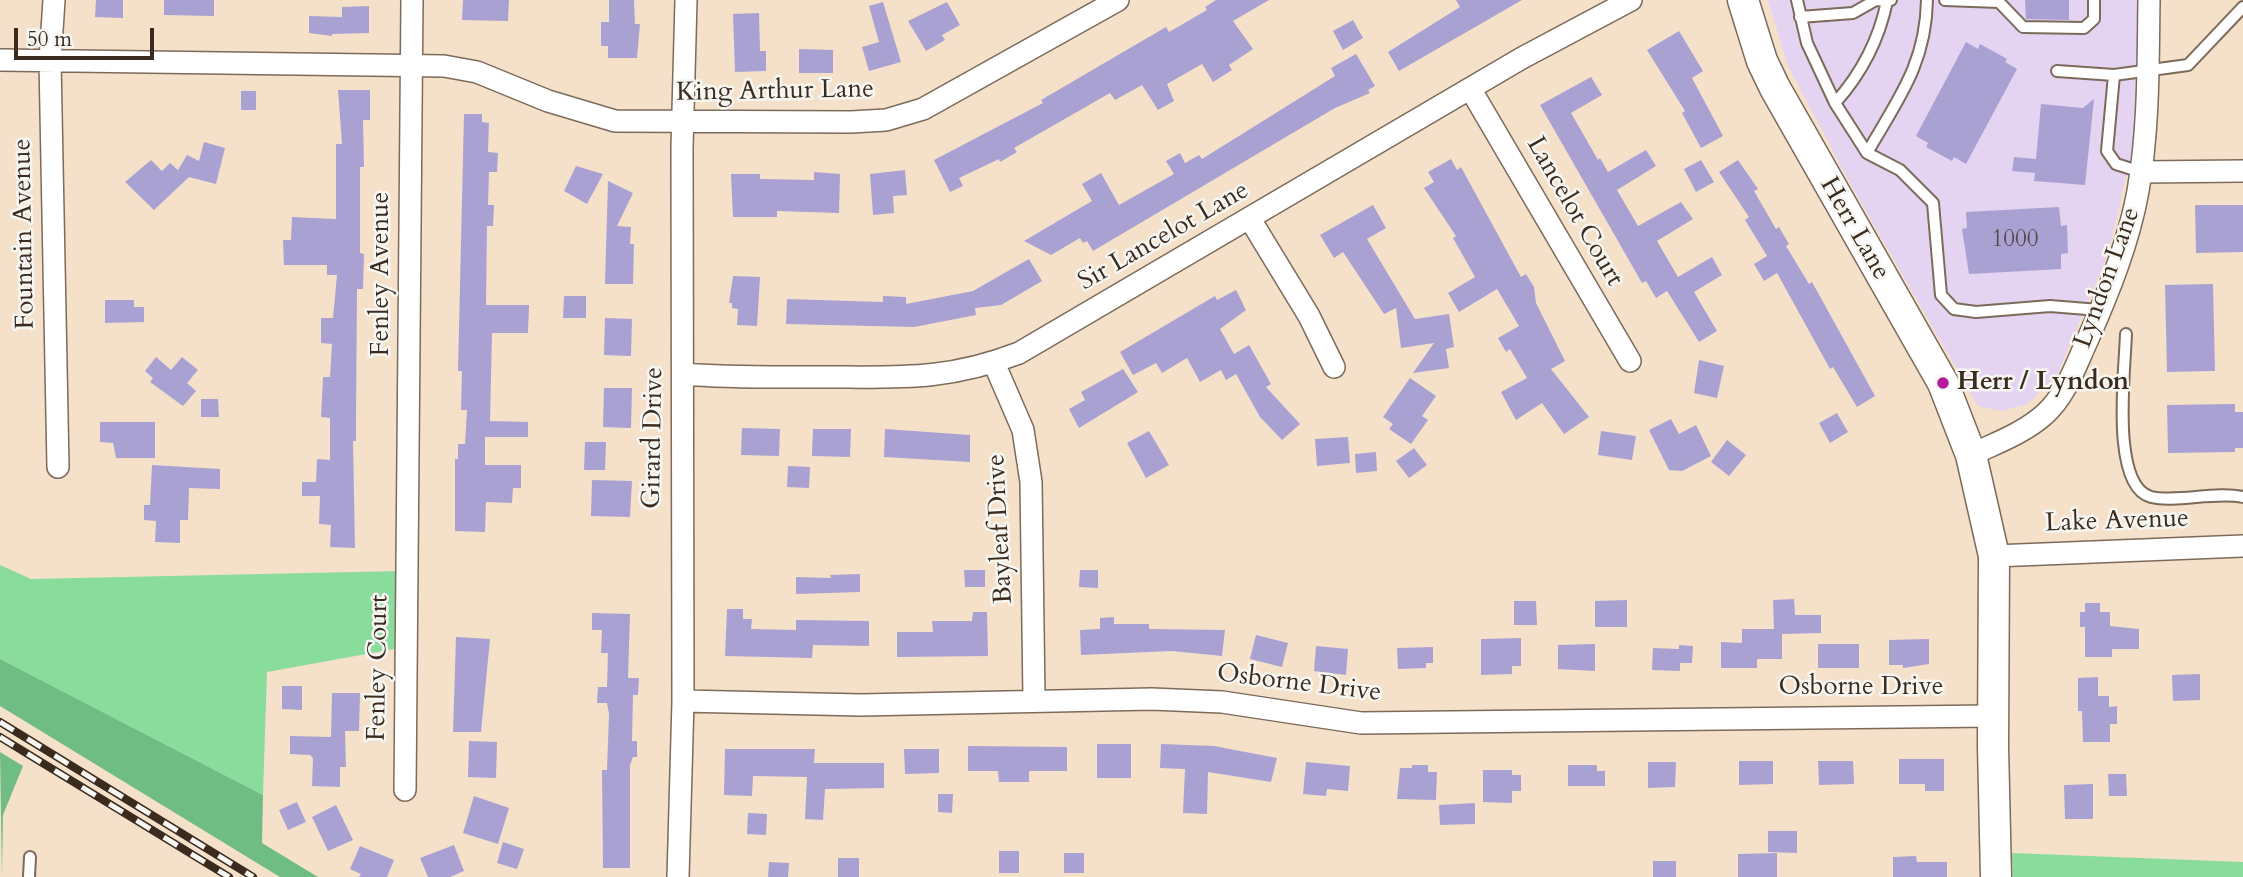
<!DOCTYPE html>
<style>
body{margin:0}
#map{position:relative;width:2243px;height:877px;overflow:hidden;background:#f5e1ca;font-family:Cardo,serif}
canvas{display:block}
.scale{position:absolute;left:14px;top:28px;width:140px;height:32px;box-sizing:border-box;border:4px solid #3b2a1e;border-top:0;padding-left:9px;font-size:21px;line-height:24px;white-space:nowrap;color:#3b2a1e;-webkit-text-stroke:5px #f6f6f2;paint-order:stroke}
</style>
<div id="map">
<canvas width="2243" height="877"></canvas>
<div class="scale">50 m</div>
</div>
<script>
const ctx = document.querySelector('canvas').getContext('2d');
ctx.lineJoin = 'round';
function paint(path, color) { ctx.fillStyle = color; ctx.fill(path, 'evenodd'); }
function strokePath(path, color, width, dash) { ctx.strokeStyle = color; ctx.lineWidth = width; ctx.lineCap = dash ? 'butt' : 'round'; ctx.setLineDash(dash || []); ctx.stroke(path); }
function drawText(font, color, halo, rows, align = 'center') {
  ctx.font = font + ' Cardo,serif'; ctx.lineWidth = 5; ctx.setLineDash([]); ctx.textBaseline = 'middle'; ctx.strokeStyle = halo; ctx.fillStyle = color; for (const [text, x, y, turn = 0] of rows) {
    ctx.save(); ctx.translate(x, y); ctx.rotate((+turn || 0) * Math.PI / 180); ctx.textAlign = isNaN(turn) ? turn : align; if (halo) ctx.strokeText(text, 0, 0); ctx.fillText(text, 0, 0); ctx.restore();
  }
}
const built = new Path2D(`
 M1768 0H2139L2140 116 2108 254 2058 373 2028 404 2001 411 1978 406 1851 185 1788 66Z`);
const green = new Path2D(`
 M0 565 31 579 400 571 394 649 267 672 263 795 0 659Z
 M2012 853 2243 862V877H2013Z`);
const forest = new Path2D(`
 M0 659 263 795 262 843 318 877H280L0 706Z
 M0 752 23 766 3 815 2 877Z`);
const building = new Path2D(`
 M96 0H123V18L95 17Z
 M164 0H214V16L164 15Z
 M463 0H509L508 21 462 20Z
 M609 0H634L635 24H640L637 58H608V46H601V22H609Z
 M1216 0H1269L1233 21 1253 49 1229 65 1232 70 1213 82 1202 64 1167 84 1174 101 1158 110 1142 85 1115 100 1110 93 1014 148 1017 152 1000 162 999 159 959 178 963 186 950 192 934 160 1043 103 1041 100 1166 27 1169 32 1207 10 1205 7Z
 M1456 0H1522L1399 71 1388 52 1460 7Z
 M2025 0H2069V20L2026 19Z
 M883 2 901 62 869 71 862 47 879 42 869 6Z
 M947 2 960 25 942 35 945 40 926 51 908 21Z
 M369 6V33L332 34V36L309 33V16L342 17V7Z
 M759 13 760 51H766V71L735 72 733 14Z
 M1353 20 1363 38 1343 50 1333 31Z
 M1679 31 1703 71 1692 78 1723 136 1701 148 1682 113 1685 111 1647 50Z
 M1966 42 1978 49 1980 44 2007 59 2005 62 2017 69 1966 164 1954 157 1952 161 1926 147 1928 143 1916 136Z
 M799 49 833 50V73H799Z
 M1356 54 1375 86 1368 90 1370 93 1335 108 1093 251 1087 241 1083 243 1080 238 1051 255 1024 241 1092 201 1082 184 1101 173 1119 205 1174 174 1166 161 1180 153 1185 163 1199 155 1202 159 1335 76 1331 68Z
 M1591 77 1602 95 1571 113 1598 160 1600 158 1608 172 1646 150 1656 166 1617 190 1638 226 1681 202 1693 219 1657 241 1678 277 1712 257 1722 275 1694 292 1717 331 1699 342 1667 291 1656 298 1646 281 1642 283 1540 105Z
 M338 90H370V120H363L364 167H360V253L364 254 363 289H357L356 419V441H353L355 548 330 547 331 525 319 524 320 496H302V482H316L317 459 330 460V418L321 417 323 377H330L332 344 321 343V318H333L337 275H327V265H284L283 240H291L292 217 336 219V144H342Z
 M241 91H256V110H241Z
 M2094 99 2085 185 2034 181 2035 173 2012 171 2014 157 2036 159 2041 104 2083 108Z
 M464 114H482V122L489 123 488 152 498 153 497 172H489L488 205H494L493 226H487L486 305H529L528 333H492L490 421 528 422V437H485V465H521V488H513L512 503 486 502 485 532 455 531V459H458V444H465L467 410H461L462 371H458Z
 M204 142 225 148 216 184 189 177 154 210 125 182 151 160 162 171 170 163 178 170 187 155 199 161Z
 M1451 159 1457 170 1461 167 1521 277 1526 274 1534 287 1536 303 1565 361 1551 369 1589 417 1564 434 1542 403 1516 420 1501 392 1527 378 1510 349 1506 352 1498 338 1519 326 1497 289 1459 312 1448 293 1475 277 1453 238 1456 236 1424 188 1434 182 1428 172Z
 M1701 160 1714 182 1696 192 1684 169Z
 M1738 160 1758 189 1754 191 1776 229 1779 227 1789 244 1786 246 1809 284 1812 282 1875 396 1857 407 1833 367 1830 369 1777 273 1764 281 1754 264 1767 256 1745 220 1749 217 1719 172Z
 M576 166 603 174 587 204 564 191Z
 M905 170 907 195 893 196 894 213 873 215 870 174Z
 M814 172 840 174 839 213 777 211V217H733L731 174H760V179L814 180Z
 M608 181 633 193 617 226 631 227 630 244H634L633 284H605Z
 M1373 205 1386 228 1367 239 1415 319 1449 314 1454 347 1446 349 1449 368 1413 373 1434 343 1401 348 1396 308 1384 314 1343 252 1334 258 1320 235Z
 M2195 205H2243V252L2196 253Z
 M2059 207 2061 226 2067 225 2068 253 2061 254V269L1969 274 1962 229 1967 228 1966 212Z
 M1029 259 1042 281 1001 305 975 308 976 315 914 327 786 324 787 299 883 302V296L906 297V304L973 291Z
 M733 276 760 277 757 326 737 325 738 309 732 308V303H729Z
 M2213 284 2215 371 2167 372 2165 285Z
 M1236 290 1246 310 1220 329 1234 354 1249 345 1271 384 1266 387 1300 424 1282 440 1260 417 1236 374 1226 380 1221 370 1200 382 1187 358 1162 373 1156 363 1133 375 1120 352 1215 296 1217 300Z
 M564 296H586V318H563Z
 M105 300H134V307H144V322L105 323Z
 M605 318 632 319 631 356 604 355Z
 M156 357 171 370 182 357 198 370 187 383 196 391 183 406 150 382 153 378 145 371Z
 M1699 360 1724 366 1717 398 1694 393Z
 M1123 369 1138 392 1079 428 1069 409 1085 400 1081 392Z
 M1410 378 1436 396 1422 416 1428 420 1411 444 1389 429 1393 424 1383 417Z
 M604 388H632L631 428 603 427Z
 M201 399H218L219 417H201Z
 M2235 404V412H2243V448H2235V452L2168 453 2167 405Z
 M1837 413 1848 432 1830 443 1819 423Z
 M1671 419 1679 434 1696 425 1711 456 1682 471 1669 470 1649 430Z
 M100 422H155V458H116L113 443 100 442Z
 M742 428 780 429 779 456 741 455Z
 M813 429H851L850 457 812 456Z
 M885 429 970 435V462L884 457Z
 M1149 431 1169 465 1146 478 1127 443Z
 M1601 431 1636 436 1632 460 1598 455Z
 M1348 437 1350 463 1317 466 1315 439Z
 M1727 440 1746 455 1729 476 1711 462Z
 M585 442H606L605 470H584Z
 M1414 448 1427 465 1409 478 1396 461Z
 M1376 452 1377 471 1356 473 1355 454Z
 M152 465 220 469V489L189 488 188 520H180V543L155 542 156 521 144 520V505H150Z
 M788 466 810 467 809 488 787 487Z
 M592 480 632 481 630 517 591 516Z
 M964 570H985V587H965Z
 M1080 570H1098V588L1079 587Z
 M860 574V592L796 594V577L831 578 830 575Z
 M1794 599 1795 615H1821V633L1782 634V659H1757V668H1721V642L1742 643V629H1774L1773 600Z
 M1627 600V627H1595V601Z
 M1514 601H1536L1537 625H1514Z
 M2085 603H2100V612H2110V626L2139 629V649H2112V657H2085V627H2080V612H2085Z
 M727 609H743V619H752L751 629 796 630V620L869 621V646L813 645 812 658 725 656Z
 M973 612H987L988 656 897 657V632H933L932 621H972Z
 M592 613 630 614 628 678H639L638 695H633L632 741H637V757H633L630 765V868H603L602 770H607L609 714 607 703H597L598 687H607L608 653H601L602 630H592Z
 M1114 617V624H1149V629L1225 630 1222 656 1172 651 1081 655 1080 630 1100 629V618Z
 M1256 635 1288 643 1282 667 1250 659Z
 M456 637 490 639 481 732H453Z
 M1521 638V666H1512V674L1481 675V639Z
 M1929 639V664L1903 668V665H1889V640Z
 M1595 644V671L1558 669V645Z
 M1818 644H1859V668H1818Z
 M1679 645 1693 646 1692 663H1680V671L1652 670 1653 648 1679 649Z
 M1316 646 1348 649 1346 675 1314 671Z
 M1433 647V663H1426V668L1398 669 1397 648Z
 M2200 674V700L2173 701 2172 675Z
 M2098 677V696H2109V707L2117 706V724H2110V742H2083L2082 711H2078V678Z
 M282 686H302V710L282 709Z
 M332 693H360L359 731H345L346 767H340V787L312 786 313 758 310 755 290 754V736L331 737Z
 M469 741 497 742 496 778 468 777Z
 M1097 744H1131V778H1097Z
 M1161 744 1214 746 1277 758 1271 782 1208 772 1207 814 1183 813 1185 769 1160 768Z
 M968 746 1067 747V771H1029V782H999L998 771H968Z
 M725 749H815L814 763H884V788L825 789 823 820 805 819 807 777 753 776 752 796 724 795Z
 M904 749H939V773L905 774Z
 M1899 759H1944V791H1925V784H1899Z
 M1739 761H1773V784L1739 785Z
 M1818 761H1853L1854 784 1819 785Z
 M1306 762 1350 766 1348 791 1327 789 1326 796 1303 794Z
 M1648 762H1676L1675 787 1648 788Z
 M1412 765H1428V772H1437L1436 800 1397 799 1400 768H1412Z
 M1568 765H1597V771H1605V786H1568Z
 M1483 770H1512V775H1521V791H1512V803L1483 802Z
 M2108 774H2126L2127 796H2109Z
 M2093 784V819H2065L2064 785Z
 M938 794H953L952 813 938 812Z
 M474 796 509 808 498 844 463 833Z
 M297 802 306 822 288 830 279 810Z
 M1475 803V824L1440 825 1439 805Z
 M336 805 353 840 328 851 312 817Z
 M748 813 767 814 766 835 747 834Z
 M1768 831H1797V853L1768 852Z
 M503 842 524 849 517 869 497 863Z
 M454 845 464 871 450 877H428L420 858Z
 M360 846 394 860 387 877H359L361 874 350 869Z
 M999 851H1019V873H999Z
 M1064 853H1084V873H1064Z
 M1777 853V877H1738V854Z
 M1916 856 1917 862H1947V877H1893V857Z
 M838 858H859V877H838Z
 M1653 861H1676V877H1653Z
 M769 862 789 863 788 877H768Z`);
const service = new Path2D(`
 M1797 0 1807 43 1835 103 1867 153 1900 170 1933 203 1941 295 1954 309 1976 312 2050 306 2099 310
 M1945 0 1999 2 2023 27 2084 28 2094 19V0
 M1800 17 1853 13 1876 0 1887 1
 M2057 71 2114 75 2188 65 2243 7
 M2114 75 2107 151 2116 164 2141 172
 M1835 103C1862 73 1879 40 1887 1L1891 0
 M1867 153C1898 99 1926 64 1927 0
 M2126 334C2125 369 2110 486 2151 497 2176 503 2216 491 2243 497
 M29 877 30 857`);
const minor = new Path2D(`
 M54 0 50 61 58 467
 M0 60 444 66 477 72 548 101 615 121 851 122 886 120 923 109 1118 0
 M1471 90 1630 361
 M2141 172 2243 171
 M1250 219 1309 316 1334 367
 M994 363 1023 430 1031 482 1034 699
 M683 374C730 378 776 377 823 377 899 377 946 381 1019 353L1522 58 1631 0
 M1971 455C1996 443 2024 433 2045 414 2066 395 2075 367 2087 341 2108 294 2129 242 2138 191 2149 128 2148 64 2149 0
 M1994 556 2243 546
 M683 701 861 705 1152 699 1222 702 1361 723 1992 716
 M405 790 412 0
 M678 877 683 701 682 148 686 0`);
const secondary = new Path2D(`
 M1743 0 1762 61 1775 88 1943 383 1971 455 1994 556 1993 746 1996 877`);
const rail = new Path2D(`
 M0 722 253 877
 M0 737 229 877`);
const markers = [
 [1943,383,7,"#b5179e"]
];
const numberNames = [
 ["1000",2015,241]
];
const streetNames = [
 ["King Arthur Lane",775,92,-1],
 ["Lancelot Court",1574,212,60],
 ["Herr Lane",1854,229,60],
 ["Fountain Avenue",25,234,-91],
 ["Sir Lancelot Lane",1164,237,-30],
 ["Fenley Avenue",382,274,-90],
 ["Lyndon Lane",2108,278,-70],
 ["Girard Drive",654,438,-89],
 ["Lake Avenue",2117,522,-2],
 ["Bayleaf Drive",1001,529,-93],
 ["Fenley Court",379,668,-89],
 ["Osborne Drive",1299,684,7],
 ["Osborne Drive",1861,688]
];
const poiNames = [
 ["Herr / Lyndon",1957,383]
];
paint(built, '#e4d3f1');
paint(green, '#8adc9c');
paint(forest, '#6fbc84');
paint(building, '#aaa1d3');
strokePath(service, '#7c6a5a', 14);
strokePath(minor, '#7c6a5a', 24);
strokePath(secondary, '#7c6a5a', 33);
strokePath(service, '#fff', 10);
strokePath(minor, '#fff', 21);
strokePath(secondary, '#fff', 30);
strokePath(rail, '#3b2a1e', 8);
strokePath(rail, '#f6f6f2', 5, [16]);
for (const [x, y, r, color] of markers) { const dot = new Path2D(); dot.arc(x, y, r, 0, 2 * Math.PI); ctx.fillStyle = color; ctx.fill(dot); strokePath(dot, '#f6f6f2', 2.5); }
drawText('23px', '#57484b', null, numberNames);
drawText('26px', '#3b2a1e', '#f6f6f2', streetNames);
drawText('bold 26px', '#3b2a1e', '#f6f6f2', poiNames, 'left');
</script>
